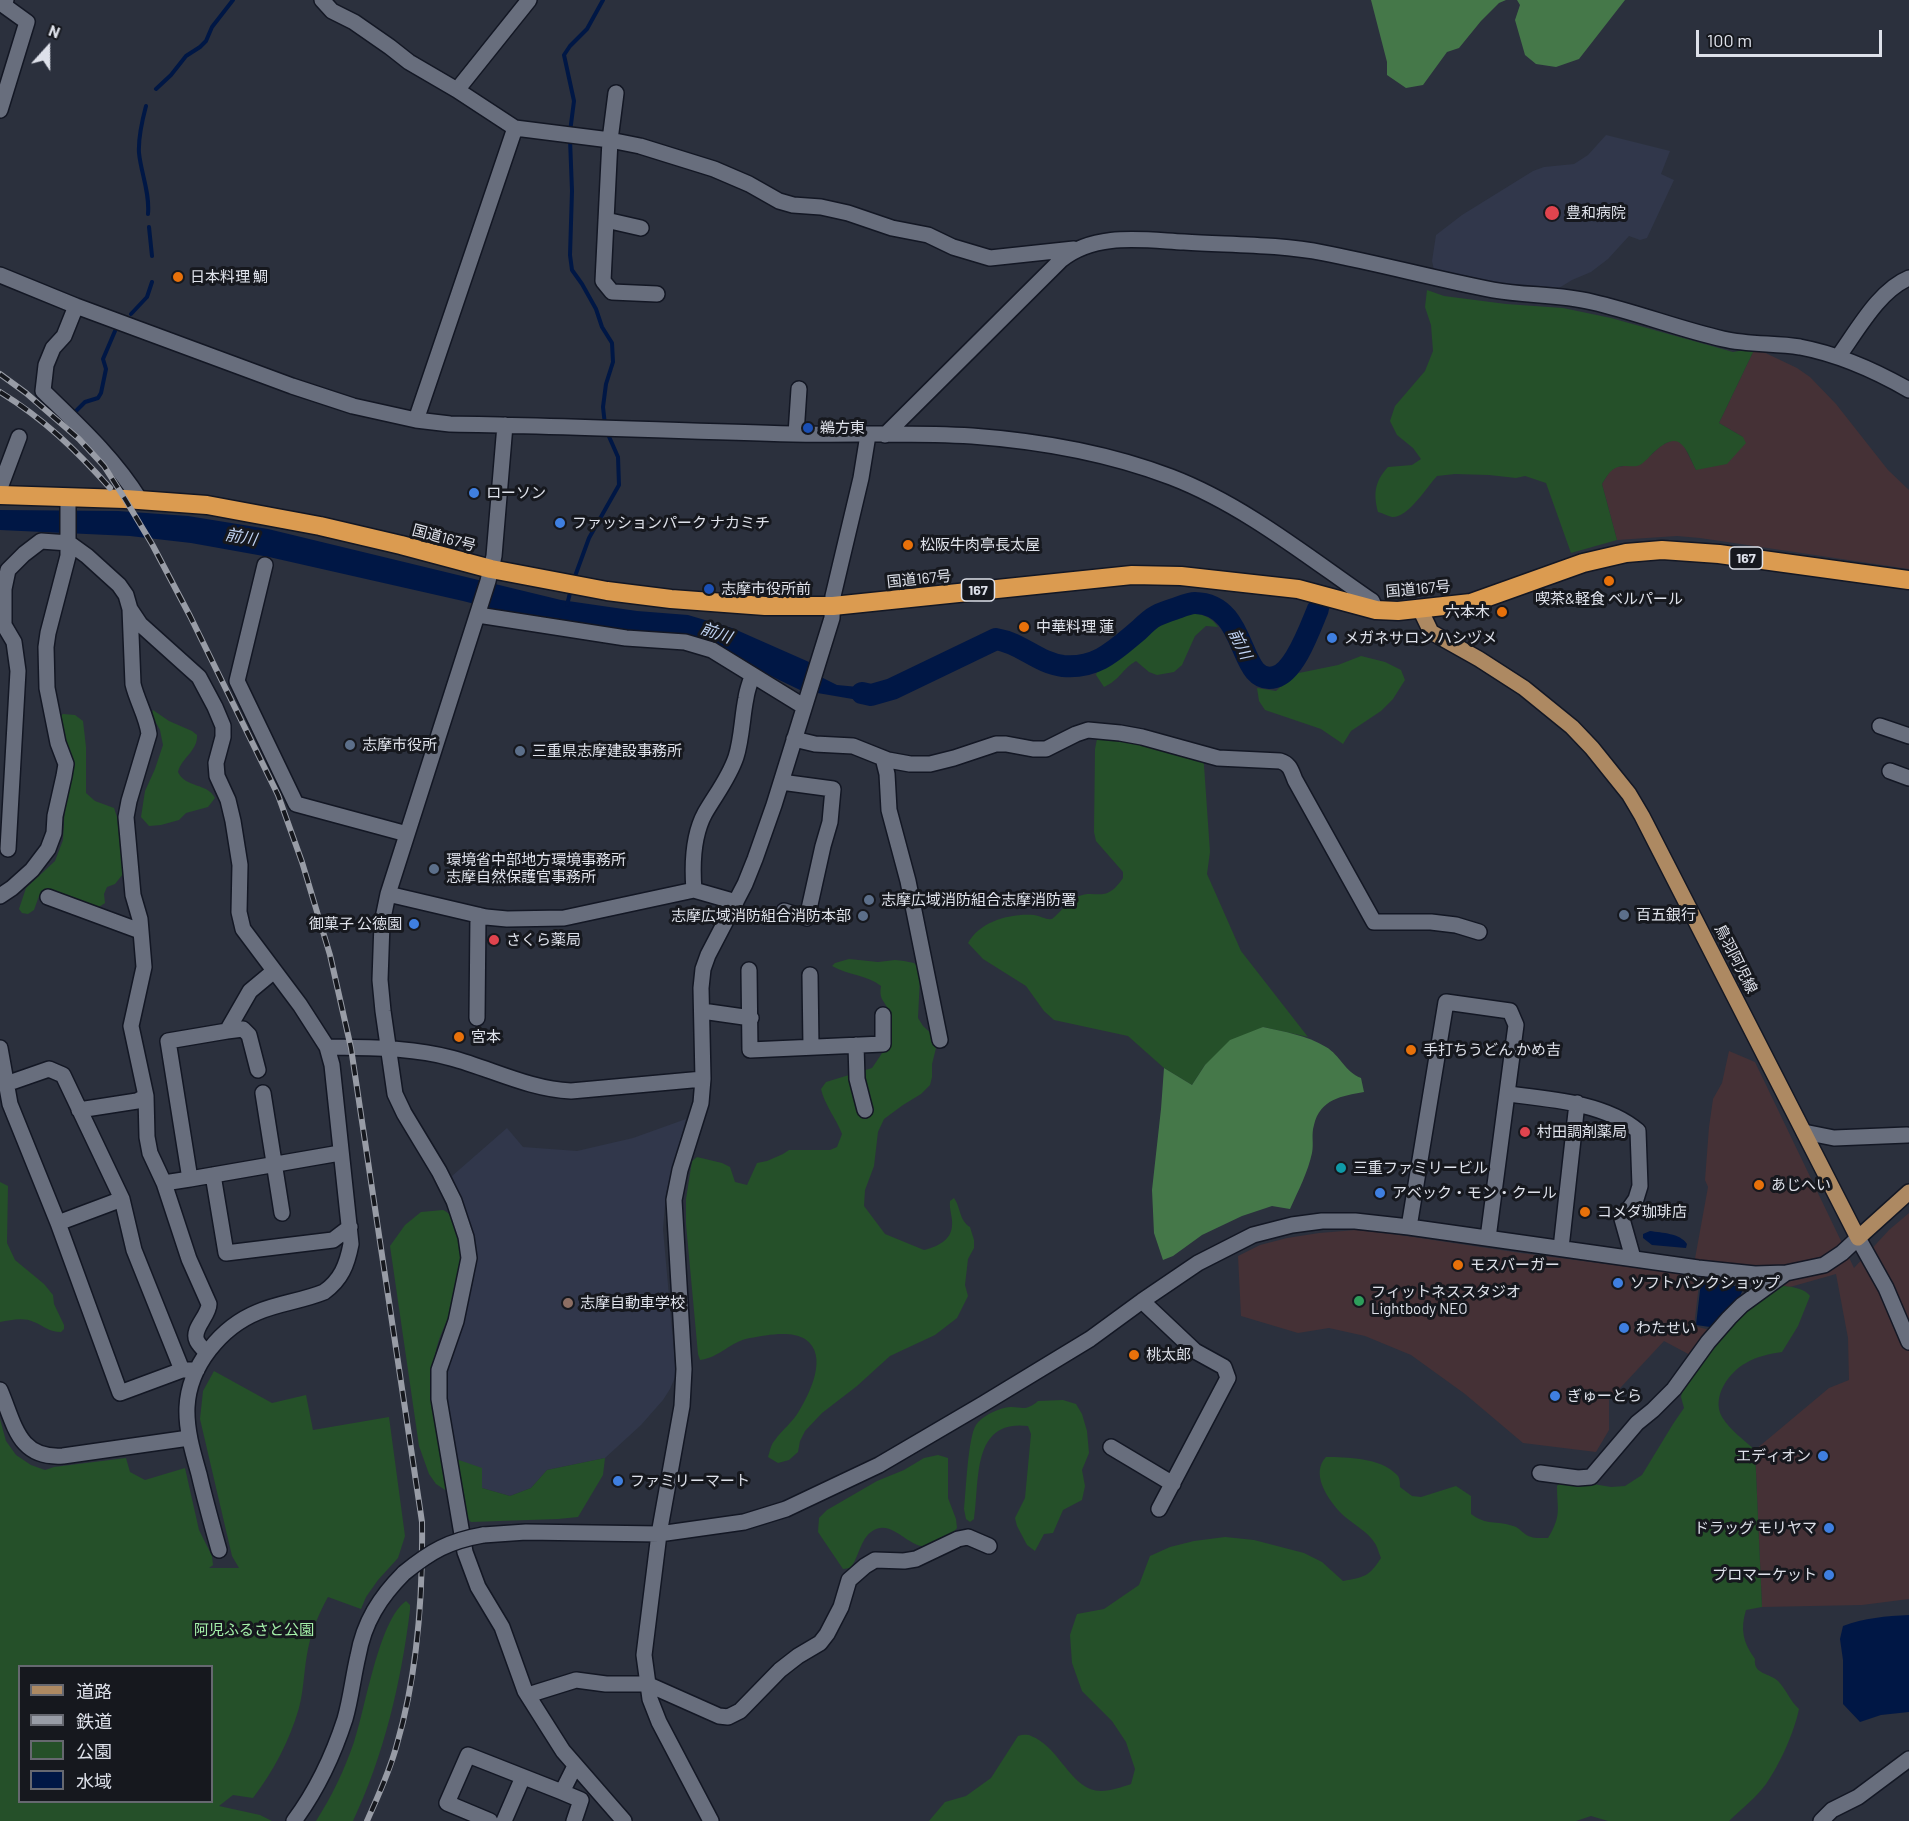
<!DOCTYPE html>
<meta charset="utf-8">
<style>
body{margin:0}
#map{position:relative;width:1909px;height:1821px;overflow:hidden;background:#2b303d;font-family:Barlow,"Noto Sans JP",sans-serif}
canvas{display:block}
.legend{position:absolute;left:18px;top:1665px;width:195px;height:138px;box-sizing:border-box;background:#16181e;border:2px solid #666870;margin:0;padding:8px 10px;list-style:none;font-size:18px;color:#dee1ea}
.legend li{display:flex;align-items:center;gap:12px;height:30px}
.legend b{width:30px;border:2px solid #666870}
.north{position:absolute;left:18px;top:18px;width:60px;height:60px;-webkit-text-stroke:4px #16181e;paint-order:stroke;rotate:21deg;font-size:16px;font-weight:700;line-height:24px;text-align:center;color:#dee1ea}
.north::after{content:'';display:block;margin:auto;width:21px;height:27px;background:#dee1ea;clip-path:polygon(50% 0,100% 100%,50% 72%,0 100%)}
.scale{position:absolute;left:1696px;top:30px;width:186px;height:27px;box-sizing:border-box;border:3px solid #dee1ea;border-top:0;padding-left:8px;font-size:18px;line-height:21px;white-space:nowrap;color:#dee1ea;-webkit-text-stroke:4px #16181e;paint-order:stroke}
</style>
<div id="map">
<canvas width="1909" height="1821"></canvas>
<ul class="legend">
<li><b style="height:8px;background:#ad8962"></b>道路</li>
<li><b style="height:8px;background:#989ca6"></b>鉄道</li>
<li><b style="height:16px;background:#255029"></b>公園</li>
<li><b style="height:16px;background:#001745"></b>水域</li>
</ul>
<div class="north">N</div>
<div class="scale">100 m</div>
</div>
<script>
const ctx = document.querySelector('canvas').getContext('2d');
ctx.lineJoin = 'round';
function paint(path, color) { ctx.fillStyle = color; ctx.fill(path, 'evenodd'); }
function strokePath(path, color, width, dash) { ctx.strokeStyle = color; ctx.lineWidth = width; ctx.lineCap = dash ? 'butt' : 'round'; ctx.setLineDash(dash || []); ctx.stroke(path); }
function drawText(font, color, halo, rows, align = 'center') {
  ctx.font = font + ' Barlow,"Noto Sans JP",sans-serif'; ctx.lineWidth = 6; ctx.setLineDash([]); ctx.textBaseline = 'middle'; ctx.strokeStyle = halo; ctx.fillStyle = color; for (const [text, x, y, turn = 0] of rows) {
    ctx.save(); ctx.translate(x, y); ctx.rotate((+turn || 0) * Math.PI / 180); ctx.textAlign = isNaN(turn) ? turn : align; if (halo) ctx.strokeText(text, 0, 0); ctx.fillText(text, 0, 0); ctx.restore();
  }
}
const commercial = new Path2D(`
 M1755 348 1797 368 1810 377 1836 404 1888 470 1909 490V569L1700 538 1677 536 1617 540 1602 484 1610 471 1616 467 1641 464 1662 445 1673 440 1678 441 1684 446 1696 470 1743 437 1719 423Z
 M1729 1051 1755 1062 1854 1268 1889 1230 1909 1213V1599L1862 1605 1762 1607 1755 1450 1829 1388 1849 1380 1848 1338 1836 1274 1790 1287 1754 1285 1700 1276 1694 1326 1710 1330 1692 1356 1664 1341 1609 1400V1430L1596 1452 1523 1443 1465 1394 1411 1355 1365 1336 1329 1328 1298 1333 1241 1316 1238 1256 1260 1245 1287 1238 1319 1233 1356 1230 1393 1234 1521 1253 1692 1275 1708 1187 1705 1180 1709 1127 1713 1099 1722 1083Z`);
const built = new Path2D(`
 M1606 135 1670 151 1661 174 1674 180 1647 238 1640 240 1629 236 1608 259 1591 272 1572 280 1559 288 1558 292 1435 274 1432 261 1436 235 1462 215 1533 171 1544 167 1574 164 1588 155Z
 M686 1119 666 1193 663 1229 676 1375 670 1389 663 1400 641 1425 605 1458 547 1470 531 1488 510 1496 482 1488 456 1459 446 1408V1384L451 1353 473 1283 476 1254 470 1223 452 1176 507 1128 523 1147 577 1151 633 1138Z`);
const green = new Path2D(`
 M1427 290 1444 296 1506 304 1563 308 1611 318 1733 352 1755 348 1719 423 1743 437 1746 443 1727 464 1696 470C1685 447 1680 428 1654 452 1650 456 1645 462 1640 465 1636 467 1631 466 1626 466 1612 466 1609 473 1602 484L1617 540 1571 553 1546 483 1525 476 1516 478 1489 475 1455 474 1437 476C1427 487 1408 518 1392 517 1388 516 1382 513 1378 512 1373 493 1375 481 1388 467L1412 465 1421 459 1413 448 1397 435 1390 421 1395 406 1425 371 1433 351 1431 325 1425 307Z
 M1194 613C1205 615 1212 618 1218 627L1206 626 1195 636 1182 665 1174 672 1157 675 1149 672 1136 661C1121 670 1121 679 1104 687L1096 675 1098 669 1114 661 1152 627 1164 619 1178 615Z
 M1361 656 1385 662 1401 670 1405 680 1393 699 1381 711 1351 731 1343 744 1321 729 1265 710 1259 701 1257 688 1276 691 1294 674 1338 665Z
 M153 710 169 721 192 731 197 735C198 751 181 758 178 772 185 788 208 783 215 798L208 807 186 813 179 820 161 825 149 826 141 817 145 791 155 769 163 745 160 730 151 714Z
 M63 714 75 715 83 721 86 747V793L95 801 114 808 117 817 123 874 115 884 107 887 104 894 105 903 99 907 87 905 46 890 39 896 34 910 28 914 22 913 19 909 26 888 55 861 63 840 65 803 59 717Z
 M1104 735 1203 751 1210 852 1207 874 1241 951 1308 1037 1263 1027 1205 1065 1192 1085 1164 1068 1128 1036 1054 1020 1044 1011 1026 986 983 959 968 943C980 921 1011 913 1034 915 1041 916 1046 920 1052 919 1061 912 1067 902 1077 897 1096 888 1105 905 1123 878V872L1096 841 1094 832 1095 749 1097 739Z
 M849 959 878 962 895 960 904 961 914 963 918 967 920 977 918 1018 923 1026 935 1037 937 1044 932 1064V1077L930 1085 921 1094 903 1105 884 1119 878 1132 874 1166 865 1190 864 1206 885 1234 924 1250C936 1247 951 1241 952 1226 953 1217 949 1210 950 1201L954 1198C961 1208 959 1220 970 1227L974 1240V1248L968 1259 965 1285 968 1296 957 1318 935 1335 890 1356 857 1386 822 1413 805 1431 800 1441 798 1452 789 1460 778 1463 768 1457C770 1451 771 1444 775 1440 782 1430 793 1422 799 1411 810 1393 829 1355 805 1339 791 1330 766 1335 750 1338 731 1341 719 1358 700 1360L698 1354 686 1224V1199L692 1161 697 1157 722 1163 730 1167 735 1182 747 1185 757 1163 767 1161 783 1154 789 1150H830L837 1147 842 1134C836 1118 824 1104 821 1089L826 1082 872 1068C884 1051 889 1044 890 1023 890 1018 891 1013 888 1009 883 999 879 999 881 986 867 975 848 975 832 966L835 963Z
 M0 1182 8 1186 7 1243 15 1260 44 1284 53 1295 54 1304 64 1325V1329L61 1332C49 1332 44 1326 34 1322 24 1317 11 1320 0 1322Z
 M443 1210C466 1219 463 1280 456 1300 449 1319 433 1344 435 1365 436 1375 440 1386 442 1396 447 1417 451 1438 456 1459L482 1468V1488L510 1496 531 1488 547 1470 605 1458 603 1475 578 1517 558 1519 471 1522 465 1516 462 1501 436 1484 429 1474 419 1446 390 1246 405 1225 421 1212Z
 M1754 1285C1769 1286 1801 1283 1810 1296L1798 1326 1782 1352C1769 1354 1758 1356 1746 1363 1729 1372 1711 1397 1722 1417 1730 1430 1744 1440 1755 1450L1762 1607 1746 1610C1740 1629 1743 1643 1755 1659 1753 1674 1769 1673 1778 1681 1786 1689 1790 1701 1799 1709 1794 1733 1780 1764 1766 1784 1756 1798 1741 1809 1729 1821H1608L1591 1816 1576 1821H929L945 1802 966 1796 991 1778 1018 1736C1022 1735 1027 1734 1031 1736 1057 1746 1066 1778 1090 1789 1103 1794 1119 1788 1131 1784L1135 1769 1126 1742 1112 1721 1082 1691 1072 1663 1070 1635 1077 1614 1104 1609 1139 1585 1150 1556 1170 1547 1194 1541 1225 1537 1254 1540 1304 1553 1322 1562 1343 1581C1364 1577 1369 1577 1381 1558 1379 1554 1378 1549 1376 1545 1368 1530 1349 1523 1338 1510 1326 1496 1311 1473 1326 1457 1346 1457 1381 1458 1396 1474 1400 1477 1400 1482 1400 1487L1412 1496 1421 1497 1456 1486 1471 1496V1514C1487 1526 1496 1520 1513 1526 1518 1527 1521 1531 1525 1534 1532 1539 1540 1538 1548 1538 1562 1515 1557 1510 1557 1486L1563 1479 1611 1487 1625 1486 1642 1475 1673 1424 1684 1408 1681 1397 1684 1382 1747 1300Z
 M214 1371 272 1403 306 1395 313 1430 389 1417 405 1536 398 1558 378 1580 366 1597 361 1609 328 1597C319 1613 312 1630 308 1649 304 1668 304 1689 299 1708 289 1742 274 1770 253 1798L233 1795 219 1806 260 1815 272 1821H0V1419L6 1441 16 1455 31 1465 45 1470 54 1467 126 1458 130 1472 145 1480 185 1468 199 1530 212 1556 213 1565 209 1568H239L232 1556 200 1419 203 1391ZM20 1666H212V1802H20Z
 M1063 1400 1076 1404 1082 1414 1087 1431 1089 1453 1082 1470 1085 1486 1082 1500 1063 1510 1053 1533 1044 1534 1035 1551 1027 1545 1017 1526 1015 1518 1025 1498 1031 1434 1028 1426C971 1419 980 1481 974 1519L970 1522 966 1519 964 1509C966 1491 968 1437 976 1425 981 1417 995 1410 1004 1408 1020 1404 1023 1414 1038 1401Z
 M938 1455 948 1458V1498L956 1519 957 1528C917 1578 899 1511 871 1532 860 1540 859 1558 850 1568L843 1569 818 1532 819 1518 827 1510 877 1481 904 1470 924 1458Z
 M406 1601 410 1605V1610C401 1683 384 1755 353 1821H316C332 1796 344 1771 354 1742 365 1710 379 1619 406 1601Z`);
const forest = new Path2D(`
 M1371 0H1506L1499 3 1481 21 1459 48 1447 52 1423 85 1406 88 1387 75V62Z
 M1517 0H1625L1579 59 1556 67 1536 64 1525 55 1515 20 1520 5Z
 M1263 1027C1284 1032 1307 1035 1326 1047 1340 1055 1345 1072 1361 1078L1364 1092C1342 1096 1320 1099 1314 1125 1311 1134 1314 1144 1312 1153 1308 1172 1298 1191 1290 1209L1272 1206 1242 1216 1202 1235 1173 1256 1163 1260 1154 1233 1152 1190 1161 1109 1164 1068 1192 1085 1205 1065 1230 1040Z`);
const water = new Path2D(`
 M0 510 118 511 188 516 268 529 561 600 637 611 688 615 732 628 809 662 823 678 837 685 869 688 891 685 892 695 870 702 800 690 698 641 514 614 463 601 269 557 191 543 130 536 0 530Z
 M1650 1231C1662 1233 1680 1233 1687 1244L1686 1248 1652 1245 1643 1238V1234Z
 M1701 1282 1744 1287 1737 1303 1710 1327 1696 1325Z
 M1909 1615V1712L1881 1715 1860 1722 1843 1704V1660L1840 1639 1843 1626C1864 1618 1886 1616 1909 1615Z`);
const stream = new Path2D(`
 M156 89 171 75 186 56 200 47 206 41 212 27 233 0
 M146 106C142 121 138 137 139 153 141 173 150 193 148 214
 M570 132 574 101 564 55 570 46 587 29 603 0
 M570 139 572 191 570 255 572 270 582 284 596 309 602 327 612 343 613 362 606 384 603 407 605 425
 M149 227 152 256
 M131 314 147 297 152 282
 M74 413 85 402 98 398 101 393 106 369 103 359 115 331
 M574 579 589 538 619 485 618 457 607 432
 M567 605 571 589`);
const river = new Path2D(`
 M862 693 871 695 892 689 996 639C1021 643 1038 663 1063 666 1097 669 1115 650 1139 630 1144 625 1150 619 1156 616 1162 613 1168 611 1174 609 1180 607 1189 603 1195 603 1250 604 1237 687 1275 677 1295 672 1310 628 1318 609`);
const minor = new Path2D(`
 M322 0 332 11 354 22 390 47 409 62 457 90 515 128 610 140 640 146 714 169 749 184 779 201 793 205 821 207 848 213 892 228 928 235 953 247 990 258 1074 249
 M457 90 529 0
 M616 93 610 140 603 281 612 292 657 294
 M0 110 27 22 2 4 6 0
 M606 220 641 228
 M0 275 76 306 292 386 353 406 416 420 450 424C565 426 679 431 793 434 853 435 913 432 972 436 1039 441 1108 453 1171 477 1244 505 1308 557 1372 601L1376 610
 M76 306 64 336 53 348 46 365 43 391C78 425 114 458 140 500
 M1838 357C1857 331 1879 290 1909 278
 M416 420 515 128
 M505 425 494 556 488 581 388 894 382 923 380 980 383 1011 395 1094 404 1113 439 1171 454 1201 466 1237 469 1258 456 1321 439 1370V1399L465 1552 478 1587 502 1627 525 1691 563 1751 624 1821
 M796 434 799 389
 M885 435 1061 260C1095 232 1143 240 1184 242 1230 245 1279 244 1324 253 1381 264 1436 279 1493 290 1526 296 1559 294 1592 302 1636 312 1679 329 1723 339 1748 345 1774 343 1800 347 1837 354 1876 371 1909 390
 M0 491 1 485 19 437
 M265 565 237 681 296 804 407 834
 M130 609 133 684C137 701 147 717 149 734L129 801 126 817 133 895 140 919 144 967 131 1026 146 1096 147 1137 150 1153 164 1183 189 1259 209 1304C209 1316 191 1329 197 1341 199 1345 204 1350 207 1353
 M478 615 626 638 685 642 712 650 803 706
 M1880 726 1909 736
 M794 739 815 744 853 746 888 760 910 764H930L954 758 996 744H1006L1033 749H1046L1076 734 1088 730 1120 733 1142 737 1218 758 1280 761C1290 764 1291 770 1295 780L1374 922H1431L1456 925 1479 932
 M883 758 887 774 889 810 908 881 940 1040
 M1890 771 1909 778
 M781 782 833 789 830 822 823 846 807 918 784 911
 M8 849 18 671 14 642 4 625V589L8 570 24 554 41 541 69 543 87 556 119 585 126 595 130 609 140 624 199 677 215 707 223 726V737L216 763 217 776 228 800 233 821 240 865 239 912 243 929 300 1005 327 1047 332 1065 351 1244C347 1265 341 1280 324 1292 302 1301 279 1303 258 1312 221 1327 189 1366 187 1407 186 1430 193 1453 199 1474 205 1500 212 1525 219 1550
 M694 890C692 865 693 835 705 813 716 794 729 778 736 757 742 738 742 717 746 698 747 690 750 683 752 676
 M388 894 486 917 507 919 564 918 694 890 736 902
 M0 896 12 888 32 870 48 849 54 833 55 816 64 776 66 764 58 743 47 688 46 647 48 633 68 556V497
 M48 897 140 931
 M749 970 750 1050 883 1044V1015
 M810 975 811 1047
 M702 1011 751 1018
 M477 1018 478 915
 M227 1031 243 1029 249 1035 258 1070
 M856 1045 857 1079 865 1110
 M327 1047C368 1048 411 1047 451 1058 492 1069 529 1089 571 1091L703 1079
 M0 1048 10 1104 58 1223 120 1393 182 1370H197
 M6 1084 49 1069 63 1075 122 1199 134 1250 182 1370
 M263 1093 282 1213
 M1508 1094C1549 1099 1606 1103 1638 1131L1640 1186 1636 1199 1622 1219 1633 1258
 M79 1110 137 1101 146 1096
 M1804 1132 1834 1138 1907 1135
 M213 1175 226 1253 333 1240 350 1227
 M190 1179 340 1153
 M164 1183 190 1179 168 1041 227 1031 250 991 274 971
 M58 1223 122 1199
 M1409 1227 1446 1002 1510 1011 1516 1025 1488 1238
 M1561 1248 1577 1103
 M1142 1301 1195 1351 1224 1367 1228 1378 1159 1509
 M0 1390C15 1425 18 1459 63 1456L189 1438
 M1111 1447 1173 1484
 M1540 1473 1578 1478 1591 1477 1637 1423 1653 1410 1674 1389 1708 1342 1729 1318 1742 1305 1786 1273
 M483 1535 526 1532 659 1534 744 1522 786 1509 879 1465 983 1404 1090 1339 1142 1301 1198 1263 1253 1235 1292 1225 1322 1221H1355L1409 1227 1698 1268 1755 1274 1786 1273 1824 1265 1842 1253 1858 1238 1886 1288 1909 1342
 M528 1695 576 1680 606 1684H647L719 1716 728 1717 740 1711 780 1670 798 1656 820 1643 827 1634 841 1607 849 1580 865 1566 875 1560 904 1561 916 1559 958 1539 968 1537 989 1546
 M562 1792 581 1800 574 1821
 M294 1821C317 1790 333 1756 345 1719 351 1698 353 1677 358 1656 364 1622 380 1597 404 1573
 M490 1821 447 1803 468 1755 562 1792 575 1766
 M504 1821 523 1777
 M711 1821 659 1722 650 1699 644 1655 659 1534 682 1406 684 1369 674 1200 680 1170 701 1103 703 1079 701 988 703 969 708 955 745 884 755 859 774 805 832 618 833 596 861 478 868 435
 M1821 1821 1832 1810 1858 1797 1909 1759`);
const major = new Path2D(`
 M1420 609 1431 632 1479 659 1524 688 1572 727 1592 748 1629 794 1642 816 1858 1238 1909 1192`);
const highway = new Path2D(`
 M0 495 125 499 207 505 320 526 401 545 491 569 607 591 671 599 765 606H833L1132 575 1181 576 1298 589 1376 610 1398 611 1471 603 1583 563 1626 553 1662 550 1719 554 1909 580`);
const rail = new Path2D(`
 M0 374 26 393 79 439 104 466 125 499 152 544 190 616 278 795 302 862 330 955 351 1048 422 1522C423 1597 418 1672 397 1744 390 1771 378 1796 367 1821
 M0 392C44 419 75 449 110 488`);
const minorBridge = new Path2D(`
 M404 1573C431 1551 449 1541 483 1535`);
const markers = [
 [1552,213,8,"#e0444e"],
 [178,277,6,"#e8710a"],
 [808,428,6,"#1a4fb4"],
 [474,493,6,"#3f7fe0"],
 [560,523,6,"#3f7fe0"],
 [908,545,6,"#e8710a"],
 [1609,581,6,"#e8710a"],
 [709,589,6,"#1a4fb4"],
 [1502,612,6,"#e8710a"],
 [1024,627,6,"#e8710a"],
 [1332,638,6,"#3f7fe0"],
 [350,745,6,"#5c6f8a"],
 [520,751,6,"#5c6f8a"],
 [434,869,6,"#5c6f8a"],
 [869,900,6,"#5c6f8a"],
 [1624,915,6,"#5c6f8a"],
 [863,916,6,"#5c6f8a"],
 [414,924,6,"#3f7fe0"],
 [494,940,6,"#e0444e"],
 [459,1037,6,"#e8710a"],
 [1411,1050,6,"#e8710a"],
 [1525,1132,6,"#e0444e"],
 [1341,1168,6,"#0f9aa8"],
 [1759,1185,6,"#e8710a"],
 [1380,1193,6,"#3f7fe0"],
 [1585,1212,6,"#e8710a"],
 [1458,1265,6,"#e8710a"],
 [1618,1283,6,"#3f7fe0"],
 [1359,1301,6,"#2e9e5b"],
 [568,1303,6,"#8d6e63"],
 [1624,1328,6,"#3f7fe0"],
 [1134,1355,6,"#e8710a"],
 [1555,1396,6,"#3f7fe0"],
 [1823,1456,6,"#3f7fe0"],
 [618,1481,6,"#3f7fe0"],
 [1829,1528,6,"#3f7fe0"],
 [1829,1575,6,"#3f7fe0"]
];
const shields = [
 [1746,558,33],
 [978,590,33]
];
const shieldNames = [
 ["167",1746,558],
 ["167",978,590]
];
const poiNames = [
 ["豊和病院",1566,213],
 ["日本料理 鯛",190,277],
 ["鵜方東",820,428],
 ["ローソン",486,493],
 ["ファッションパーク ナカミチ",572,523],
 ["松阪牛肉亭長太屋",920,545],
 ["志摩市役所前",721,589],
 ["喫茶&軽食 ベルパール",1609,599,"center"],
 ["六本木",1490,612,"right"],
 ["中華料理 蓮",1036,627],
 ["メガネサロン ハシヅメ",1344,638],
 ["志摩市役所",362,745],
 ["三重県志摩建設事務所",532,751],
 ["環境省中部地方環境事務所",446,860],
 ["志摩自然保護官事務所",446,877],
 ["志摩広域消防組合志摩消防署",881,900],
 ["百五銀行",1636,915],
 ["志摩広域消防組合消防本部",851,916,"right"],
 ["御菓子 公徳園",402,924,"right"],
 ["さくら薬局",506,940],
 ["宮本",471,1037],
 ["手打ちうどん かめ吉",1423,1050],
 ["村田調剤薬局",1537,1132],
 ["三重ファミリービル",1353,1168],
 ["あじへい",1771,1185],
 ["アベック・モン・クール",1392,1193],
 ["コメダ珈琲店",1597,1212],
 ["モスバーガー",1470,1265],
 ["ソフトバンクショップ",1630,1283],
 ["フィットネススタジオ",1371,1292],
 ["Lightbody NEO",1371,1309],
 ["志摩自動車学校",580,1303],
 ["わたせい",1636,1328],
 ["桃太郎",1146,1355],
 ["ぎゅーとら",1567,1396],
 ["エディオン",1811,1456,"right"],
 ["ファミリーマート",630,1481],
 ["ドラッグ モリヤマ",1817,1528,"right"],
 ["プロマーケット",1817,1575,"right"]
];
const streetNames = [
 ["国道167号",444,538,15],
 ["国道167号",919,579,-6],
 ["国道167号",1418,589,-5],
 ["鳥羽阿児線",1736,959,63]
];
const parkNames = [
 ["阿児ふるさと公園",254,1630]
];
const waterNames = [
 ["前川",241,537,10],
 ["前川",716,633,19],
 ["前川",1240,644,64]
];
paint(commercial, '#453136');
paint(built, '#31374b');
paint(green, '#255029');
paint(forest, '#457849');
paint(water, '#001745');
strokePath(stream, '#001745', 4);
strokePath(river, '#001745', 22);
strokePath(minor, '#131724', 18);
strokePath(major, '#131724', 18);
strokePath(highway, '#131724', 21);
strokePath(minor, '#686e7d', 15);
strokePath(major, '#ad8962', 15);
strokePath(highway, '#db9b50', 18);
strokePath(rail, '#989ca6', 6);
strokePath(rail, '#16181e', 4, [11]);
strokePath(minorBridge, '#131724', 18, []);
strokePath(minorBridge, '#686e7d', 15);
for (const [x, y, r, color] of markers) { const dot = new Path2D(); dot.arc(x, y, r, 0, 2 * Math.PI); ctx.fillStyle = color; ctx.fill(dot); strokePath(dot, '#16181e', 2); }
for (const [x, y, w] of shields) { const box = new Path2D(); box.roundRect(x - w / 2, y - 11, w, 22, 4.5); ctx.fillStyle = '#16181e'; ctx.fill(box); strokePath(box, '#dee1ea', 1.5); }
drawText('bold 14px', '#dee1ea', null, shieldNames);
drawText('15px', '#dee1ea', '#16181e', poiNames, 'left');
drawText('15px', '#dee1ea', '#16181e', streetNames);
drawText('15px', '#a5f1aa', '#16181e', parkNames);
drawText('italic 16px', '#c0d3f3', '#16181e', waterNames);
</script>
